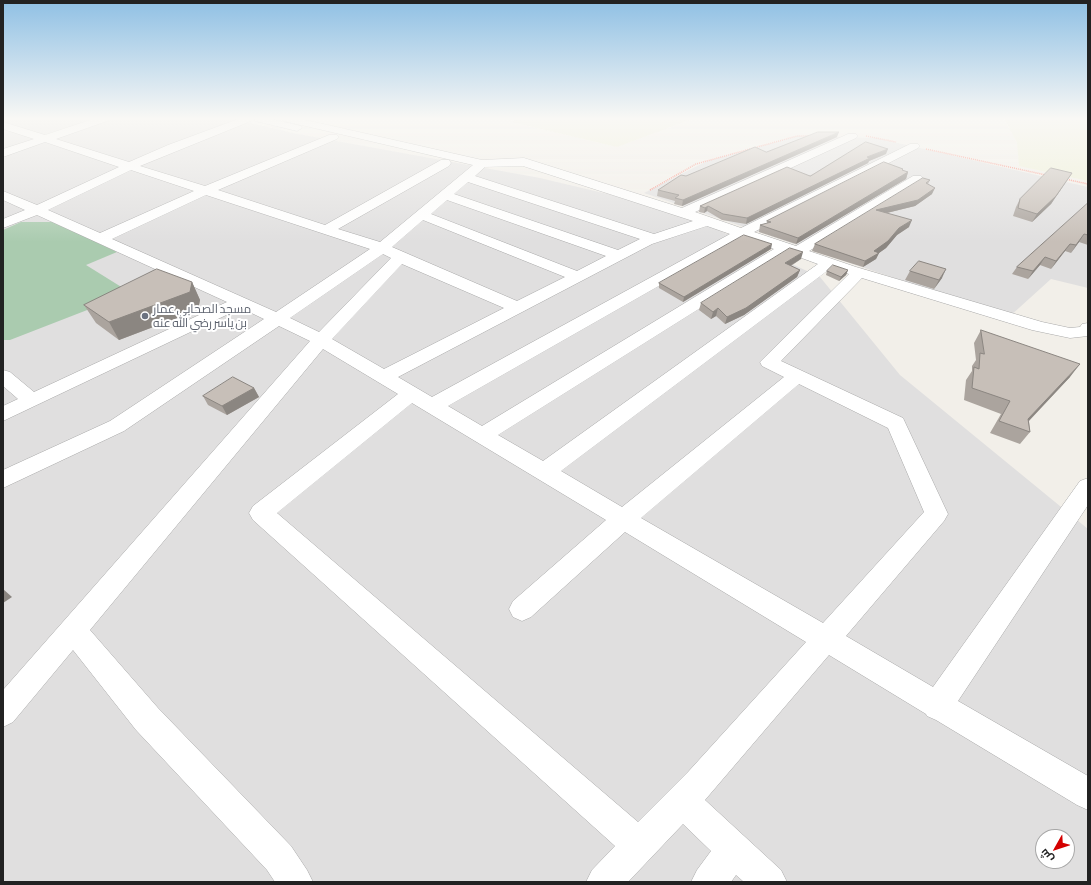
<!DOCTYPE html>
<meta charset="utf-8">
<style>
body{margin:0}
#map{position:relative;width:1091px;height:885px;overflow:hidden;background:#f2efe9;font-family:"Asap Condensed",Cairo,sans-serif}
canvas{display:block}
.frame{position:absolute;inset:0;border:4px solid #222;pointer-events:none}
.north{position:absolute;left:1035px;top:829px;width:40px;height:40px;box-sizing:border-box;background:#fff;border:1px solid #a7a7a7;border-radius:50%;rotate:231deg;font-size:11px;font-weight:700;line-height:16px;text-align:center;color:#222}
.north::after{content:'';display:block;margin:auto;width:14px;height:18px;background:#d40000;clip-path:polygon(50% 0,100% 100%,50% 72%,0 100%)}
</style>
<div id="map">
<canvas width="1091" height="885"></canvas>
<div class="frame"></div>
<div class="north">ش</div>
</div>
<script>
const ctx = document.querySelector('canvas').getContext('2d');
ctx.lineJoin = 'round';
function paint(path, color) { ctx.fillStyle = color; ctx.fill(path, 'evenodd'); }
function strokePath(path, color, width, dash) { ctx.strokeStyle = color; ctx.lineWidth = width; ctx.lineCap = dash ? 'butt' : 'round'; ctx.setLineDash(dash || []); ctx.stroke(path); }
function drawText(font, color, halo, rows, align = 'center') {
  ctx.font = font + ' "Asap Condensed",Cairo,sans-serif'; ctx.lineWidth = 4; ctx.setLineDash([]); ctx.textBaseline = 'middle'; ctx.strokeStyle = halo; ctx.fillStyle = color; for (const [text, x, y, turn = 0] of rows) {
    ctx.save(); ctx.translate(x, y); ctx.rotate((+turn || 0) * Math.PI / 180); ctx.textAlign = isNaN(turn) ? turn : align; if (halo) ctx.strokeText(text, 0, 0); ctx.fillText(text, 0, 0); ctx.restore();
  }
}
const residential = new Path2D(`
 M3 118H230L293 133 540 178 675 210 820 277 900 375 1088 529V882H3ZM1043 837H1067V861H1043Z
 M797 136 877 138 1088 187V288L1051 279 1009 317 644 193 707 161Z`);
const farmland = new Path2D(`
 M518 118H695L617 147 512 122Z
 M1004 118H1088V181L1019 166 1017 143Z`);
const cemetery = new Path2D(`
 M21 222H54L117 252 86 265 131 293 10 340H3V230Z`);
const path = new Path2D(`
 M866 136 896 142
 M926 149 1046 175
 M1065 179 1088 184
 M650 190 696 164 797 136H809`);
const minor = new Path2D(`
 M96 118H111L110 120 56 139 129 162 168 145 241 118H251V121L140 166 205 186 329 135H337L339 137 337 139 218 190 325 225 441 160H449L451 163 449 166 338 229 380 242 473 165 284 121 279 118H297L482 160 524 158 682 208 848 134H856L858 136 856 138 695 212 741 228 910 144H918L920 146 918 148 754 232 796 246 913 176H921L923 179 921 182 809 251 856 267 1042 322 1070 328 1080 327 1082 324 1088 323V336L1070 338 1032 330 862 278 781 361 903 418 948 514 944 521 846 636 933 687 1080 481 1088 478V505L958 701 1088 776V810L1077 805 936 720 927 716 926 714 829 655 705 800 781 870 787 882H744L736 875 731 882H691L697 870 711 851 683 824 628 882H586L592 870 615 846 253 520 249 513 253 506 398 394 323 349 90 630 158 708 291 846 307 870 313 882H275L267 870 136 730 73 650 13 722 3 727V690L310 341 279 326 124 431 3 488V470L110 421 264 319 241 308 3 421V406L18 399 3 386V370L10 372 34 392 227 302 37 215 3 228V219L25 210 3 200V191L37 205 119 167 45 142 3 157V149L34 139 3 129V122L45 135ZM523 166 693 221 654 234 475 176 485 167ZM131 170 194 191 100 233 48 210ZM468 182 640 239 618 250 454 194ZM206 195 370 249 276 312 112 239ZM447 200 606 256 577 271 431 214ZM423 220 565 277 517 301 392 247ZM707 226 730 234 432 397 398 377 652 244ZM743 238 774 249 482 426 448 406ZM788 253 818 264 543 461 498 435ZM383 254 391 258 319 332 290 318ZM402 264 504 308 384 369 332 339ZM831 268 849 274 760 362 762 366 784 377 622 507 561 471ZM799 384 888 428 924 512 823 623 641 518ZM412 403 606 520 513 601 509 609 513 617 522 621 531 617 625 532 806 642 688 772 638 822 277 513Z
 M255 118H267L301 126 302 128 297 131 255 121Z`);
const wall = new Path2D(`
 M837 137 682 206 674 204 675 201 657 196 658 190 686 176 766 152Z
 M886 154 869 161 868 163 746 224 722 220 707 211 704 213 699 212 700 206Z
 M903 169 902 171 908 172 906 179 796 244 759 232 760 225 767 223V221Z
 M1072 173 1051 204 1032 222 1013 216 1016 207 1020 199Z
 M930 180 928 184 932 194 915 206 887 213 909 227 897 235 886 248 879 253 876 259 863 267 812 251 815 244Z
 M1088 203V245L1079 242 1071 253 1065 251 1051 269 1040 265 1028 279 1012 274 1017 267Z
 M771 249 683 302 659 288V283Z
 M801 259 791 266 800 270 797 277 744 315 725 324 716 316 711 319 699 310 701 303Z
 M848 270 846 275 839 281 826 275 827 271Z
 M910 271 942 278 934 289 905 280Z
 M192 282 200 300 198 310 119 340 96 323 84 305Z
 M981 330 1070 377 1029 421 1030 432 1020 444 990 433 1001 414 964 400 966 380 972 371V366L976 360 974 343Z
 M254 388 259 397 227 415 208 405 203 396Z`);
const shadedWall = new Path2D(`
 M839 132 837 137 682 206 683 200Z
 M888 149 886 154 869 161 868 163 746 224 747 218 867 157Z
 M908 172 906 179 796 244 798 238Z
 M1072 173 1051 204 1032 222 1037 214Z
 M935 188 932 194 915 206 874 216 876 210Z
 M708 206 707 211 704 213 705 208Z
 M912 220 909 227 897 235 886 248 879 253 876 259 863 267 865 261 874 251 899 228Z
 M1084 234 1079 242 1071 253 1076 245Z
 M772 244 771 249 683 302 684 297Z
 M1070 244 1065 251 1051 269 1056 261Z
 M803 252 801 259 783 270 785 263Z
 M1045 257 1040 265 1028 279 1033 271Z
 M946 269 942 278 934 289 939 280Z
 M800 270 797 277 744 315 725 324 727 317Z
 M848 270 846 275 839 281 841 277Z
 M192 282 200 300 198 310 119 340 109 322Z
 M718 308 716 316 711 319 713 312Z
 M1080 364 1070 377 1021 429 1028 419Z
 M254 388 259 397 227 415 222 406Z
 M3 589 12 597 3 603Z`);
const building = new Path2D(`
 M818 132H839L683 200 675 198 679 195 658 190 681 175 686 176 755 147 766 152Z
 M866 142 888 149 867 157 870 158 747 218 723 214 708 206 705 208 700 206 787 167 810 176Z
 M884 162 903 169 902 170 908 172 798 238 760 225 771 222 767 221Z
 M1051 168 1072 173 1056 196 1037 214 1018 208 1020 199Z
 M923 178 930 180 926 183 935 188 918 200 876 210 912 220 899 228 888 241 874 251 879 253 865 261 815 244Z
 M1088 203V235L1084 234 1076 245 1070 244 1056 261 1045 257 1033 271 1017 267Z
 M744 235 772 244 684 297 659 283Z
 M790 248 803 252 785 263 800 270 746 308 727 317 718 308 713 312 701 303Z
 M919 261 946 269 939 280 910 271Z
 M833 265 848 270 841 277 827 271Z
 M157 269 192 282 190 292 109 322 84 305Z
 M981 330 1080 364 1028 419 1030 432 999 421 1010 401 972 388 974 367 979 369 980 353 984 354Z
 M233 377 254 388 222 406 203 396Z`);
const markers = [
 [145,316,4,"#6b7280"]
];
const worshipNames = [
 ["مسجد الصحابي عمار",153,309],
 ["بن ياسر رضي الله عنه",153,323]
];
paint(residential, '#e0dfdf');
paint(farmland, '#eef0d5');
paint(cemetery, '#aacbaf');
strokePath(minor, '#a9a9a9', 1);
strokePath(path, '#fa8072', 1.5, [1, 1]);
paint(minor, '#fff');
paint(wall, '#aba49e');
paint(shadedWall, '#8b8681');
paint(building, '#c7bfb8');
strokePath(building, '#8b8681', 1);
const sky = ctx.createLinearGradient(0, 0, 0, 242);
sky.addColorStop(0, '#8fc0e4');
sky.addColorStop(0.49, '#f9f8f5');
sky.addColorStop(1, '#f9f8f500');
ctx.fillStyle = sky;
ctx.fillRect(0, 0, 1091, 242);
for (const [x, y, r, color] of markers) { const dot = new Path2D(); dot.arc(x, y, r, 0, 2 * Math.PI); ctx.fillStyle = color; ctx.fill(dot); strokePath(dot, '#fff', 1.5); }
drawText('12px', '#5b616d', '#fff', worshipNames, 'left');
</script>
